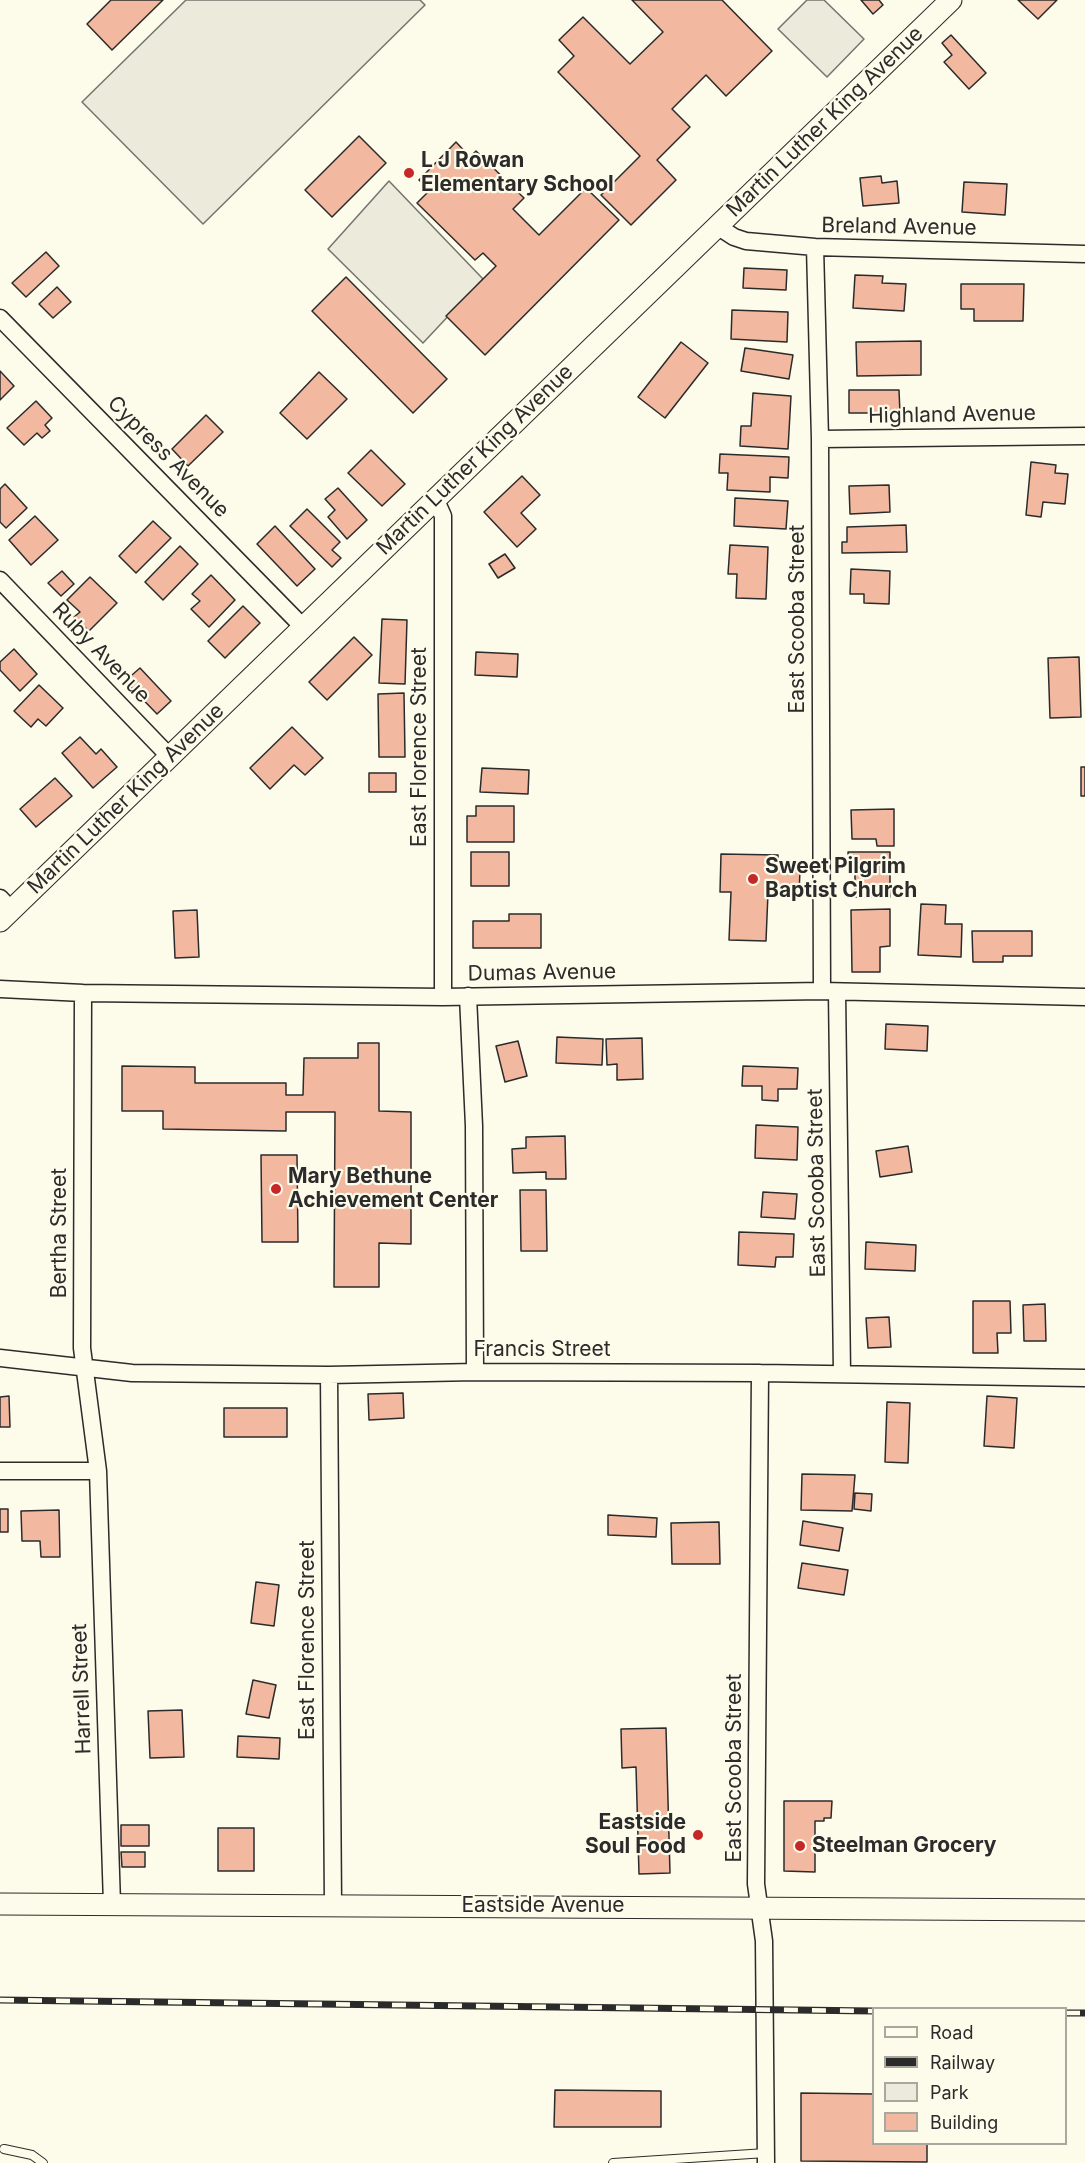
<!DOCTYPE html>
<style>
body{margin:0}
#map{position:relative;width:1085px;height:2163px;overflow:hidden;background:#fdfbea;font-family:Inter,sans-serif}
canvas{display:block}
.legend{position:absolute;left:872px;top:2007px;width:195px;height:138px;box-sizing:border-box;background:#fdfbea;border:2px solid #a9a89e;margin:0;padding:8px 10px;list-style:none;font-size:18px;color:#2b2b2b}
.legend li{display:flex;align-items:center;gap:12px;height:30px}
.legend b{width:30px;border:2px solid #a9a89e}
</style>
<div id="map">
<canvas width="1085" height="2163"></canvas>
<ul class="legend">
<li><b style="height:8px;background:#fdfbea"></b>Road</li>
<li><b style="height:8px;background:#2b2b2b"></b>Railway</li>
<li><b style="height:16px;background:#ecebdb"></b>Park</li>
<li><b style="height:16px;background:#f2b8a0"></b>Building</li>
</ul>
</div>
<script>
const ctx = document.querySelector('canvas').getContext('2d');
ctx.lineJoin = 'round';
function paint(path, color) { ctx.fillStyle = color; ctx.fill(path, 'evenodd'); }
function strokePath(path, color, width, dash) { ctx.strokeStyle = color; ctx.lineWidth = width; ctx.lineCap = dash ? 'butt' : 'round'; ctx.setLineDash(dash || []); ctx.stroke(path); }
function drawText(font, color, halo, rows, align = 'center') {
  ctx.font = font + ' Inter,sans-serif'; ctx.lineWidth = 4.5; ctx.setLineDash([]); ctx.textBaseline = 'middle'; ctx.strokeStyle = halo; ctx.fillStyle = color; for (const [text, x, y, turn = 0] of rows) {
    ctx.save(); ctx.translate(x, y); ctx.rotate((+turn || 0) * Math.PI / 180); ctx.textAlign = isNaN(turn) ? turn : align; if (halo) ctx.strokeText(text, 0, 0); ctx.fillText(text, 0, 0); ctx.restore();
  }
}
const green = new Path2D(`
 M186 0H420L425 5 203 224 82 102Z`);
const parking = new Path2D(`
 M807 0H824L864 39 827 77 778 29Z
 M389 181 483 279 423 343 328 249Z`);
const building = new Path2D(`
 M111 0H163L112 50 87 24Z
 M632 0H722L772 51 726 96 706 75 672 109 690 127 657 160 676 180 631 225 601 195 640 156 558 72 574 56 559 40 583 17 630 64 663 32Z
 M861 0H879L883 5 873 14Z
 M1018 0H1057L1038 19Z
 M951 35 986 73 969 89 944 62 952 55 942 43Z
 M359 136 386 163 332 217 305 190Z
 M456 142 470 157 476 151 524 198 513 209 539 235 586 188 619 220 485 355 446 316 496 266 483 253 475 260 417 203 430 190 419 180Z
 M881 176 882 183 897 181 899 203 863 206 860 178Z
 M964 182 1007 184 1005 215 962 212Z
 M46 252 59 266 26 297 12 283Z
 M744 268 787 270 786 290 743 288Z
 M855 275 883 276 882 283 906 284 904 311 853 308Z
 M346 277 447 379 413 413 312 311Z
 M961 284H1024L1023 321H974V309H961Z
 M57 287 71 302 53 318 39 304Z
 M732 310 788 312 787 342 731 339Z
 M921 341V375L857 376 856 342Z
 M681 342 708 363 665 418 638 397Z
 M745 348 793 355 789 379 741 371Z
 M0 371 14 386 0 400Z
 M319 372 347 399 307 439 280 413Z
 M849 390H899L900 413H849Z
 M753 393 791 396 788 449 740 446 741 426H751Z
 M36 401 52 418 45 425 50 431 42 438 37 433 24 445 7 428Z
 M206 415 223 432 188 466 172 449Z
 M371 450 405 484 382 506 348 473Z
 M720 454 789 457 788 478 770 477V492L727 490 728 473H719Z
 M1031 462 1056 465 1055 473 1068 474 1065 504 1043 502 1041 517 1026 515Z
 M522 476 540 495 521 513 536 529 517 547 484 512Z
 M5 484 27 508 6 528 0 522V489Z
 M889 485 890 512 850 514 849 486Z
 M338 488 367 520 347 539 328 517 335 510 325 499Z
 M735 498 788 501 786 529 734 526Z
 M307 509 340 542 332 550 341 558 332 567 290 526Z
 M35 516 58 540 31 565 9 540Z
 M153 521 171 538 136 573 119 556Z
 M906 525 907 552 842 553V542H847V527Z
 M275 526 315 569 297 586 257 544Z
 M730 545 768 547 766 599 736 598 737 574H728Z
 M180 546 198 564 163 600 145 582Z
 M505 554 515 568 498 578 489 564Z
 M851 569 890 571 889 604 864 603V594H850Z
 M62 571 74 584 61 596 48 583Z
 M211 575 235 600 209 627 191 609 200 601 192 594Z
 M90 577 117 603 89 631 74 617 80 612 67 600Z
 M243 606 260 623 225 658 208 641Z
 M382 619 407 620 405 684 379 683Z
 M354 637 372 655 327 700 309 682Z
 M14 649 37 674 20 691 0 670V662Z
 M476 652 518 654 517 677 475 675Z
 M1079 657 1081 717 1050 718 1048 658Z
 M140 668 171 701 157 714 125 681Z
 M39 685 63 708 46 726 38 719 31 727 14 711Z
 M404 693 405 757H379L378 694Z
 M292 727 323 758 305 775 294 765 270 789 250 768Z
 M80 737 96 754 101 749 117 767 93 788 62 753Z
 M1081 767H1085V796H1081Z
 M482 768 529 770 528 794 480 792Z
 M369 773H396V792H369Z
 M55 778 72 796 36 827 20 809Z
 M476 806H514V842H467V816H476Z
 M894 809V846H877L876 839H852L851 810Z
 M471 852H509V886H471Z
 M848 852H890V897H855V872H849Z
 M721 854 778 855V870H800L799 894 768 893 766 941 729 940 731 892H720Z
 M921 904 946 905 945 924H962L961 957 918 955Z
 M890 909V946L880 947V972H852L851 910Z
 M197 910 199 957 175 958 173 911Z
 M509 914H541V948H473V921H509Z
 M972 931H1032V956H1003V962H973Z
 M886 1024 928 1026 927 1051 885 1049Z
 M557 1037 603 1039 602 1065 556 1063Z
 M642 1038 643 1079 617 1080V1064L607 1065 606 1039Z
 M518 1041 527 1076 505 1082 496 1046Z
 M358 1043H379V1111L411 1112V1244L379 1243V1287H334L335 1112H286V1131L163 1129V1111H122V1066L195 1067V1083H286V1095H303L304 1058H358Z
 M743 1066 798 1068 797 1089H778V1101L762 1100V1086H742Z
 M756 1125 798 1127 797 1160 755 1158Z
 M565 1136 566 1179H546V1172L513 1173 512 1149 526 1148V1137Z
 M908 1146 912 1172 880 1177 876 1151Z
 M261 1155H297L298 1242H262Z
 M520 1190H546L547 1251H521Z
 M763 1192 797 1194 795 1219 761 1217Z
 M739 1232 794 1234 793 1257H776L775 1267 738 1265Z
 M866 1242 916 1245 915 1271 865 1269Z
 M973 1301H1010L1011 1333H997L998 1353H973Z
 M1045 1304 1046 1341H1024L1023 1305Z
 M889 1317 891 1347 868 1348 866 1318Z
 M403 1393 404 1418 369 1420 368 1394Z
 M9 1396 10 1427H0V1397Z
 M987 1396 1017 1398 1014 1448 984 1446Z
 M887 1402 910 1403 908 1463 885 1462Z
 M224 1408H287V1437H224Z
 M802 1474 855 1475 852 1511 801 1510Z
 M855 1493 872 1494 871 1511 854 1509Z
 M0 1509H8V1532H0Z
 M59 1510 60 1557H41L40 1541H22L21 1511Z
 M608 1515 657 1518 656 1537 608 1535Z
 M803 1521 843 1528 839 1551 800 1545Z
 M719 1522 720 1564H672L671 1523Z
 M802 1563 848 1570 844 1595 798 1588Z
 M256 1582 279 1585 274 1626 251 1623Z
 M253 1680 276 1685 269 1718 246 1714Z
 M182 1710 184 1757 150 1758 148 1711Z
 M666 1728 670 1873 639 1874 636 1767 622 1768 621 1729Z
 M238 1736 280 1738 279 1759 237 1757Z
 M784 1801H832L831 1818H824V1821H815V1872L784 1871Z
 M121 1825H149V1846H121Z
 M218 1828H254V1871H218Z
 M121 1852H145V1867H122Z
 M555 2090 661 2091V2127H554Z
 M801 2093 874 2094V2144H927V2162L801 2161Z`);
const service = new Path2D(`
 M4 2149 32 2155 43 2163
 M613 2163 766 2153`);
const minor = new Path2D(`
 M717 226 734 237 746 241 815 247 1085 254
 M815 247 820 439 822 991
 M0 318 304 628
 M820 439 1085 436
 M435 498 443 516V997
 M0 580 169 756
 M0 898 11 910
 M0 989 83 993 443 997 822 991 1085 997
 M837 992 842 1373
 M83 993 82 1348 98 1471 112 1904
 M468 996 474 1126 475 1372
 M0 1358 132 1373 329 1375 475 1372 760 1373 1085 1378
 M760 1373 756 1884 764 1941 766 2163
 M329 1375 333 1905
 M0 1471H98`);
const tertiary = new Path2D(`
 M0 921C318 615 633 306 951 0
 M0 1904 1085 1910`);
const rail = new Path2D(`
 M0 2000 874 2011
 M1066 2013H1085`);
const markers = [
 [409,173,6,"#c62828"],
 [753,879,6,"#c62828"],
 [276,1189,6,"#c62828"],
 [698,1835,6,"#c62828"],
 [800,1846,6,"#c62828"]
];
const streetNames = [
 ["Martin Luther King Avenue",825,122,-44],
 ["Breland Avenue",899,227,1],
 ["Highland Avenue",952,415,-1],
 ["Cypress Avenue",168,457,45],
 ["Martin Luther King Avenue",475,460,-44],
 ["East Scooba Street",798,619,-90],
 ["Ruby Avenue",101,653,46],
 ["East Florence Street",420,747,-90],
 ["Martin Luther King Avenue",126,799,-44],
 ["Dumas Avenue",542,973,-1],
 ["East Scooba Street",817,1183,-91],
 ["Bertha Street",60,1233,-90],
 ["Francis Street",542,1350],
 ["East Florence Street",308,1640,-90],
 ["Harrell Street",82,1689,-92],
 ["East Scooba Street",735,1768,-90],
 ["Eastside Avenue",543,1906]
];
const poiNames = [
 ["L J Rowan",421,161],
 ["Elementary School",421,185],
 ["Sweet Pilgrim",765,867],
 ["Baptist Church",765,891],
 ["Mary Bethune",288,1177],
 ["Achievement Center",288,1201],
 ["Eastside",686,1823,"right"],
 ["Soul Food",686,1847,"right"],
 ["Steelman Grocery",812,1846]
];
paint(green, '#ecebdb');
strokePath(green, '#74746e', 1.5);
paint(parking, '#eceadb');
strokePath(parking, '#74746e', 1.5);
paint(building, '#f2b8a0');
strokePath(building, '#2b2b2b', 1.5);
strokePath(service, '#2b2b2b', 10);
strokePath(minor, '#2b2b2b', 19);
strokePath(tertiary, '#2b2b2b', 23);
strokePath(service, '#fdfbea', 8);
strokePath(minor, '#fdfbea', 16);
strokePath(tertiary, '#fdfbea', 21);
strokePath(rail, '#2b2b2b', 7);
strokePath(rail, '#fdfbea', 4.5, [14]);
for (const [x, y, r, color] of markers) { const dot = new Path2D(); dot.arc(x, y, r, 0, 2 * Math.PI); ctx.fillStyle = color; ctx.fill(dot); strokePath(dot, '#fdfbea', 2); }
drawText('21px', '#2b2b2b', '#fdfbea', streetNames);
drawText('bold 21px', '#2b2b2b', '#fdfbea', poiNames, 'left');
</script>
